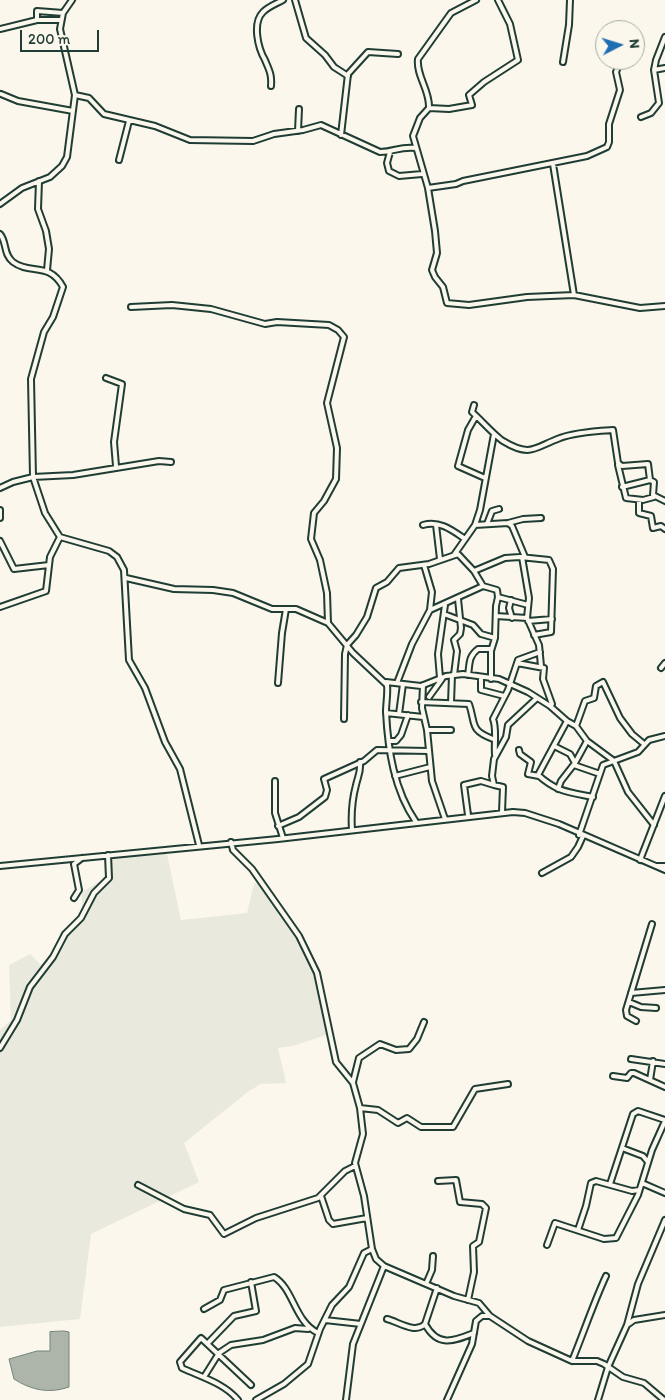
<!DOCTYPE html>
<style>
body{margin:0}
#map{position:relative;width:665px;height:1400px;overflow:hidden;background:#fbf7ec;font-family:Itim,sans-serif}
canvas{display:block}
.north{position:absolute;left:595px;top:20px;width:50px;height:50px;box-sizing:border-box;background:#fbf7ec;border:1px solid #a3ada2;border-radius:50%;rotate:85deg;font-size:14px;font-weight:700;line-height:20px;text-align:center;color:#1f3d34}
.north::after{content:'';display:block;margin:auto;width:18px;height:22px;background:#1f6fb2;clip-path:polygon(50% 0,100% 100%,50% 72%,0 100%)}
.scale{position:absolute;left:20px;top:30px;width:79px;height:22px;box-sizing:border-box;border:2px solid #1f3d34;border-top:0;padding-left:6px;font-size:15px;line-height:18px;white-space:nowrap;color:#1f3d34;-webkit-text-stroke:4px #fbf7ec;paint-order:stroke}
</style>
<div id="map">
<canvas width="665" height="1400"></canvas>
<div class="north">N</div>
<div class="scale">200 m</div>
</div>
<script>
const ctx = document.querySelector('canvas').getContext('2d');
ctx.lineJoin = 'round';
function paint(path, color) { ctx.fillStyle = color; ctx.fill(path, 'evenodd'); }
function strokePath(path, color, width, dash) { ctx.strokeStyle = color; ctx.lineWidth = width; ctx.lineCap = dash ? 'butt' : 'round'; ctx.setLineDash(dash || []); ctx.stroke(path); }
const built = new Path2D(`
 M167 854 181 920 247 913 254 884 260 882 292 924 314 964 329 1034 293 1046 278 1048 286 1083 261 1084 249 1091 184 1143 199 1182 91 1234 80 1319 0 1327V1030L11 1020 9 965 30 954 41 965 54 951 61 931 75 923 82 908V892L105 878 104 856Z`);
const water = new Path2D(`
 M64 1331 69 1332V1387C49 1394 31 1390 14 1379L9 1359 37 1351H50V1332Z`);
const minor = new Path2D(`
 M295 0 306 38 325 55 334 67 348 76
 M476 0 451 13 418 59C416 76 430 90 429 108L420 118 413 136 428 188 435 231 437 253 432 270 435 277 443 287 447 303 469 305 527 297 574 295 640 308 665 306
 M38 20H61
 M0 29 37 20V11L63 13
 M563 62 569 25 570 0
 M654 70 665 68
 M271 86C272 74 269 70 265 60 258 48 252 23 263 12 269 6 276 4 283 0
 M1 94 18 101 73 111
 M75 95 89 98 104 114 155 126 190 140 253 141 274 134 303 130 321 125 380 152C395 152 399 146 416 148
 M429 108 449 109 472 105 469 95 484 82 518 60 510 24 498 0
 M641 117 651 113 659 103 654 70 656 60 665 37
 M298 131 299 109
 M341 135 348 74 368 52 398 54
 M390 152 387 163 389 171 399 176 422 174
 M119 160 129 121
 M553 164 574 295
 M39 181 38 209 46 231 49 249 47 270
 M428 188 456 184 463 181 587 156 607 147 609 142V124L620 90 616 72 621 60
 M0 204 22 188 50 177 62 166 67 157 75 95 60 29 63 13 72 0
 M0 234C7 242 3 254 13 262 30 275 49 261 63 287L53 317 44 332 31 379 33 477 45 513 60 537 109 551 117 557 124 570 129 660 145 688 165 742 180 769 199 845
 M131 307 172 305 211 309 265 324 277 322 329 325 338 330 344 337 327 403 337 448 336 479 324 501 314 513 311 539 320 560 327 593 328 623 353 653 387 685C388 694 386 703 386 712 388 750 394 790 416 822
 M106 378 122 384 114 442 116 466
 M474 405 472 412C480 419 495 436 503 441 531 458 535 447 560 438 575 432 597 431 613 430L618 463 622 466 648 464 650 480 654 482 653 495 665 501
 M476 416 468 430 458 466 485 478
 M618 465 626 498 643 500 654 497
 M622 487 650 480
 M0 488 13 482 33 477 73 475 159 461 171 462
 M639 500V513L651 516 653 528 661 526 665 529
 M0 510V518
 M508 523 523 519 541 518
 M487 524 492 511 499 509
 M423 525C439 520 452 530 465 539
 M436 525 440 559
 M475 525 508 523 512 526 525 557
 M0 541 14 569 49 565
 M454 555 475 525 480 510 494 434
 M522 557 529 598 527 618 539 645 541 666
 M424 565 432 592 430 610
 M474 571 505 558 520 557 549 560 553 569 551 632 534 635
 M126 578 174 589 213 590 233 593 272 609H296L328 623
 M498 597 528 605
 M511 600 509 608 512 618
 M0 607 46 591 50 557 60 537
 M444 614 473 625 481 634 495 638
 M496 616 527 618
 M528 621 552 619
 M517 663 544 668 543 679 552 704 550 706
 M661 668 665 663
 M454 675 457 651 454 640 460 634 461 628 458 599
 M468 675C470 663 468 657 478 649H491
 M481 677V690L504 696
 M440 678 438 654 445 605
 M386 682 421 686 446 676 463 674 499 679 528 692 550 706 567 721 576 726 587 741 614 761 628 792 654 825
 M278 683 282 633 286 609
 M397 683 412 644 430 610 483 586
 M423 685 422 708 427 730 432 781 445 819
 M429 697 442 679
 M421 702 469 704C476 724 469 730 493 739
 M451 703 452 675
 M386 713 423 717
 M399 714 403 684
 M344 719 345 654 347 645 356 635 367 617 376 588 387 582 399 568 429 564 458 554 474 571 483 586 497 590 498 597 496 606 495 638 491 651V679
 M567 721 538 775C557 792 568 792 593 797
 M576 726 585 701 594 698 596 686 603 682 620 718 632 734 644 744
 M427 730H451
 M389 741H396L401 735 408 715
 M554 746 570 754 575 763 561 781 558 789
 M519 750 520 754 531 762 528 774 539 776
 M495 755C494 743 497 729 493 719L508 690 518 660 540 652
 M575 763 587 741
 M574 765 600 774
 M395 776 430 767
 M275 781V813L283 838
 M502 812 503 787 494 785 492 776 494 759 506 737 508 725 537 698
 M468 815 464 785 481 781 494 785
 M278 826 299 817 325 797 327 790 324 779 364 761 377 750 428 751
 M352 830C351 815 352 800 356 785 358 776 361 772 360 762
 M579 835 603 765 638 752 649 740 665 736
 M231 842 233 850 252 869 299 936 317 973 336 1062 353 1083 360 1108 363 1134 355 1163 364 1196 372 1249 376 1259 384 1266 454 1296 479 1303 490 1316 528 1341 572 1361H597L604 1364 623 1377 644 1383 664 1400
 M640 860 665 796
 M0 866 278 839 513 812 525 813 559 824 665 870
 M657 866H665
 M542 873 571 857 578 847 583 836
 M74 898 79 890 74 864 82 858
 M631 993 665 990
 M629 1002 641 1007 656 1008
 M636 1021 627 1016 626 1010 652 924
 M0 1048 17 1020 30 987 53 957 65 934 81 918 94 893 109 878 108 855
 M631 1059 665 1064
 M613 1076 627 1078 631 1073H634L665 1087
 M650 1080 653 1061
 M353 1082 359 1058 380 1044 396 1050 409 1049 417 1039 424 1022
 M360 1108 378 1110 398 1123 407 1118 421 1127H453L475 1089 508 1084
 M622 1148 643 1156 648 1162
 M438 1181 456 1180 460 1202 482 1204 486 1208 479 1242 473 1246 474 1272 468 1300
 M642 1183 665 1193
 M610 1184 633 1114 638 1111 665 1120
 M138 1185 184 1209 210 1215 224 1234 256 1218 318 1198 345 1171 355 1166
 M321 1196 329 1220 333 1224 367 1218
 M578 1230 586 1206 591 1183 596 1181 632 1191 639 1190
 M547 1245 555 1223 604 1239 616 1238 638 1195 652 1150 665 1121
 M426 1284 432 1270 433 1256
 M204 1309 220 1300 224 1290 274 1277C294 1289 294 1321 318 1333
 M387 1319C399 1322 415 1334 425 1324L437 1288
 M325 1320 361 1324
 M425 1324C438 1348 454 1341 474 1333
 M627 1325 634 1320 665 1315
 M208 1343 234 1316 256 1311 251 1282
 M572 1361C584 1332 593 1304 606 1276
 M204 1377 219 1353 231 1345 263 1340 295 1328 308 1329
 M238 1400C224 1383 201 1377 182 1368L180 1362 201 1338 251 1385
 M256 1400 284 1384 308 1364 320 1329 332 1305 349 1287 364 1253 372 1249
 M346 1400 353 1344 384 1266
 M447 1400 472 1344 476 1321 482 1316H489
 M598 1400 608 1367 627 1325 638 1284 665 1220`);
paint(built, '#eae9de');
paint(water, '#adb4aa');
strokePath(water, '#74847b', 1);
strokePath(minor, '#1f3d34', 8);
strokePath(minor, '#fbf7ec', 4);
</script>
